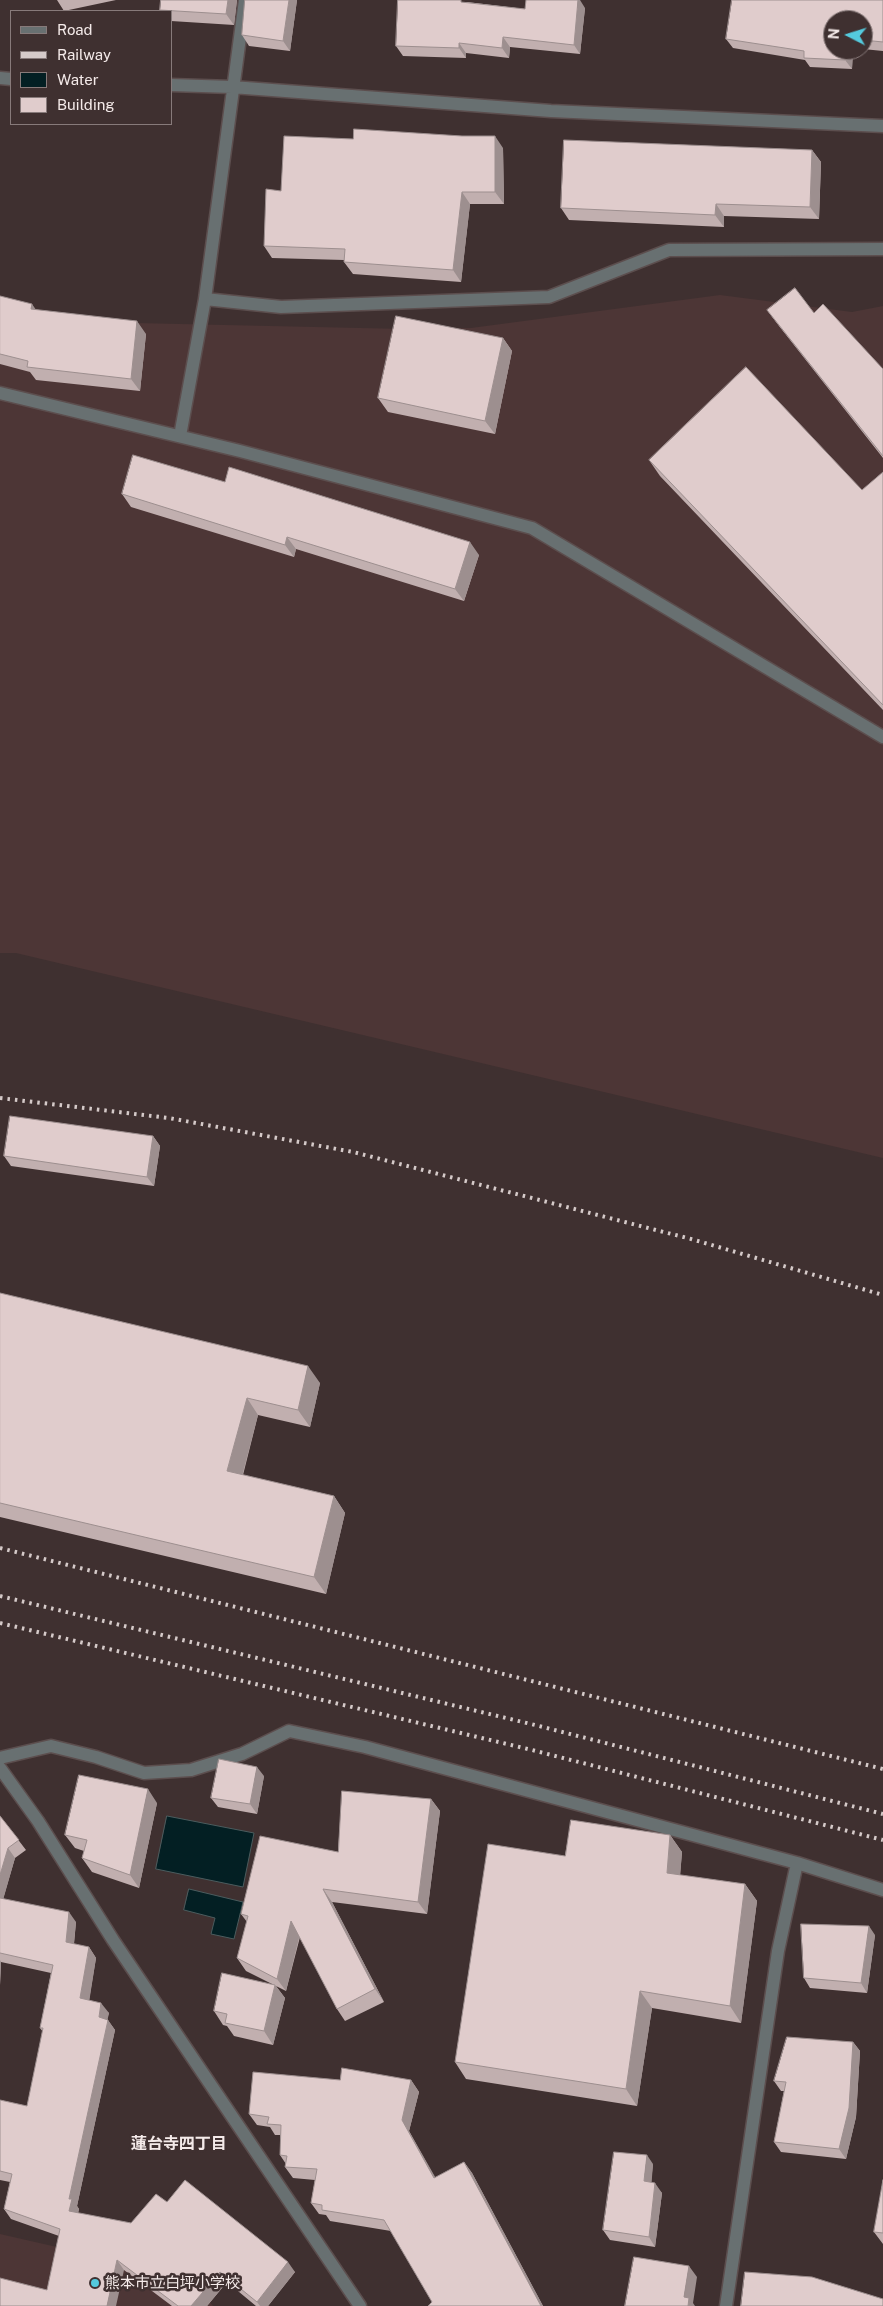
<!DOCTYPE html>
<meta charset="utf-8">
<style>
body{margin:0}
#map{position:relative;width:883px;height:2306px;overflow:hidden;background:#3f3030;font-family:"Public Sans",sans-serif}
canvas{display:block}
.legend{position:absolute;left:10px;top:10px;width:162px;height:115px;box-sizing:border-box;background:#3f3030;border:1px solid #877a7a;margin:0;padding:6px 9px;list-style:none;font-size:15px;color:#f4eae9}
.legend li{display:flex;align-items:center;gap:10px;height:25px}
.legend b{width:25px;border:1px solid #877a7a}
.north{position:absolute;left:823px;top:10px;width:50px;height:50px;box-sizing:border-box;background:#3f3030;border:1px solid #877a7a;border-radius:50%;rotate:275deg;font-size:14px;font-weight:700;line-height:20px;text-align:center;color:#f4eae9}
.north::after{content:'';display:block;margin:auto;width:18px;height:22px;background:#54cadd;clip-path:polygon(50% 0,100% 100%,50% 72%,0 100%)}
</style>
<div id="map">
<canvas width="883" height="2306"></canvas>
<ul class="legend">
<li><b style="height:6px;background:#687071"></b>Road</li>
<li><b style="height:6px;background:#d5cac9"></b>Railway</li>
<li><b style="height:14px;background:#031f23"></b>Water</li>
<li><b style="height:14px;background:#e0cccc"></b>Building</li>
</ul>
<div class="north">N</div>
</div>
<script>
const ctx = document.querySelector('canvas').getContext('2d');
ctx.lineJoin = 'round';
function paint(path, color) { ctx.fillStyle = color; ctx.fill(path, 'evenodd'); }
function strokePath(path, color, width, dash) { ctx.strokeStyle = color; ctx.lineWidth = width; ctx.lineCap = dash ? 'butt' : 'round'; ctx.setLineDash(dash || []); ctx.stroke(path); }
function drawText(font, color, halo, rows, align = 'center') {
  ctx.font = font + ' "Public Sans","Noto Sans JP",sans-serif'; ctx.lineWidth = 5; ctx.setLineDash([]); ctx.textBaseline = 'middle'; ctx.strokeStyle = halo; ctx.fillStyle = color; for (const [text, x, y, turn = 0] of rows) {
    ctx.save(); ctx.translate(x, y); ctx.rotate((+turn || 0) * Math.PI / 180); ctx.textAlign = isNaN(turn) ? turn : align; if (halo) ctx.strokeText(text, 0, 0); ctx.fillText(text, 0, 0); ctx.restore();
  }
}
const built = new Path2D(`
 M720 295 852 312 883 306V1158L16 953H0V320L405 329 471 328Z
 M0 2234 70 2250 209 2301 213 2306H0Z`);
const water = new Path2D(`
 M167 1816 254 1833 243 1887 156 1869Z
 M189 1889 243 1902 234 1939 211 1934 215 1918 184 1910Z`);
const minor = new Path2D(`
 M245 0 205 299 281 307 549 297 669 250 883 249
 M0 78 11 79
 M171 85 232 87 551 111 883 126
 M0 393 240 451 532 528 883 737
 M180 436 205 299
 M0 1758 51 1746 96 1757 144 1773 191 1770 242 1754 289 1731 365 1747 797 1863 883 1890
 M0 1768 38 1821 113 1940 360 2306
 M726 2306 778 1951 797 1863`);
const rail = new Path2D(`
 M0 1098 169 1118 353 1152 691 1239 883 1295
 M0 1548 883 1769
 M0 1596 535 1725 883 1814
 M0 1623 532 1750 883 1840`);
const wall = new Path2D(`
 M57 0H116L64 11Z
 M237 0 234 25 171 21V11H161L160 10Z
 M245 0H297L290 51 249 46 242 35Z
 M883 0V51L863 49V20L833 50H853L852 69 810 67 805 60 733 48 726 39Z
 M467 2 525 9 585 8 580 54 510 47 509 58 466 53V58L403 56 396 46Z
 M503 148 504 204H470L461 282 353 274 344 262V260L272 258 264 246 281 191Z
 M812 150 821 162 819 219 724 216V227L569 220 561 208Z
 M0 296 36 310 146 334 140 391 36 380 30 372 0 364Z
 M767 310 814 313 883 369V458L779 326Z
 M503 338 512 351 495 434 388 412 378 398Z
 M649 460 862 490 883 472V710L660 476Z
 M225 482 479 555 464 601 296 549 294 557 131 507 122 494Z
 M153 1136 160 1146 154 1186 11 1166 4 1156Z
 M0 1293 320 1383 310 1427 258 1415 243 1475 334 1496 345 1513 326 1594 0 1517Z
 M264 1776 257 1814 218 1807 211 1798Z
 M431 1799 440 1811 427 1914 332 1902 384 2002 345 2021 337 2009 300 1937 286 1991 276 1986 285 1998 273 2045 234 2036 227 2026 223 2025 214 2011 272 1984 246 1971 237 1958 247 1922 241 1914 338 1852Z
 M157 1803 139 1888 92 1872 82 1858 84 1851 75 1848 65 1835Z
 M0 1816 26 1850 15 1858 3 1899 76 1922 74 1944 89 1947 96 1958 89 2000 109 2013 107 2019 115 2030 77 2206 79 2209 78 2213 131 2223 167 2202 295 2272 268 2306H256L227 2282 207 2306H172L124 2270 47 2290 59 2236 11 2219 4 2209 10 2182 0 2180V2100L27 2106 43 2032 40 2028 51 1973 1 1962 0 1985Z
 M670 1835 682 1852 680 1875 745 1884 757 1901 741 2023 652 2008 637 2106 466 2079 455 2062 565 1856Z
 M875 1935 867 1993 810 1988 804 1978Z
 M853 2042 860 2051 856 2117 846 2159 781 2152 774 2142 784 2091H781L774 2081Z
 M340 2080H411L419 2092 409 2131 435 2178 464 2162 472 2173 543 2306H428L432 2302 391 2231 330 2221 326 2215 319 2214 311 2203 315 2180 293 2178 285 2167 286 2164 280 2155V2135H275L270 2127 257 2125 249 2114Z
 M653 2164 651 2182 662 2193 655 2247 610 2240 603 2230Z
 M883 2180V2244L874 2232Z`);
const shadedWall = new Path2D(`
 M228 0H237L234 25 226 14Z
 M289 0H297L290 51 283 41Z
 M578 0H580L585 8 580 54 574 45Z
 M503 37 510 47 509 58 502 48Z
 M459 43 466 53V58L459 48Z
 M846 50H853L852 69 845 60Z
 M495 136 503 148 504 204 495 192Z
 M812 150 821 162 819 219 810 207Z
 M462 192 470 204 461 282 453 270Z
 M716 204 724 216V227L715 215Z
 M32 304 41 317 31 309Z
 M137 321 146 334 140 391 131 379Z
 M503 338 512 351 495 434 485 421Z
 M287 537 296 549 294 557 285 545Z
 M470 542 479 555 464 601 455 589Z
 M153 1136 160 1146 154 1186 147 1177Z
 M308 1366 320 1383 310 1427 298 1410Z
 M247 1398 258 1415 239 1488 227 1471Z
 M334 1496 345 1513 326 1594 314 1577Z
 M257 1767 264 1776 257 1814 250 1804Z
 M148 1789 157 1803 139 1888 130 1875Z
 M431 1799 440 1811 427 1914 418 1902Z
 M670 1835 682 1852 679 1890 667 1873Z
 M8 1848 15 1858 1 1907 0 1906V1875Z
 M745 1884 757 1901 741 2023 730 2006Z
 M323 1889 332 1902 384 2002 375 1989Z
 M69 1912 76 1922 73 1952 66 1942Z
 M291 1921 300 1934 286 1991 277 1979Z
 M869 1926 875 1935 867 1993 861 1983Z
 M89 1947 96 1958 88 2009 80 1998Z
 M0 1960 1 1962 0 1985Z
 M275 1985 285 1998 273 2045 264 2031Z
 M640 1991 652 2008 637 2106 626 2089Z
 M101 2003 109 2013 106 2027 99 2017Z
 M108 2020 115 2030 77 2206 79 2209 76 2221 69 2211V2199Z
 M853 2042 860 2051 856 2117 846 2159 839 2149Z
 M411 2080 419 2092 409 2131 442 2189 434 2178 402 2120Z
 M647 2155 653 2164 651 2190 644 2181Z
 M464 2162 472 2173 543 2306H541Z
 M655 2183 662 2193 655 2247 649 2237Z
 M117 2260 124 2270 116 2306H107Z
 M288 2262 295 2272 268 2306H260L257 2302Z
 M689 2266 697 2277 693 2303 695 2306H688L684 2297Z
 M220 2272 227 2282 207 2306H191Z`);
const building = new Path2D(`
 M161 0H228L226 14 160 10Z
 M245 0H289L283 41 242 35Z
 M398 0H461V2L525 9 526 0H578L574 45 503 37 502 48 459 43V48L396 46Z
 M732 0H883V42L863 40V20H833V50H846L845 60 804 58V51L726 39Z
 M354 129 462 136H495V192H462L453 270 344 262 345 249 264 246 266 189 281 191 284 136 353 139Z
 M564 140 812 150 810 207 716 204 715 215 561 208Z
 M795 288 814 313 823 304 883 369V456L767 310Z
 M0 296 32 304 31 309 137 321 131 379 27 367 28 361 0 354Z
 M396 316 503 338 485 421 378 398Z
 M746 367 862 490 883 472V705L649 460Z
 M133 455 225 482 229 467 470 542 455 589 287 537 285 545 122 494Z
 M10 1116 153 1136 147 1177 4 1156Z
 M0 1293 308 1366 298 1410 247 1398 227 1471 334 1496 314 1577 0 1503Z
 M219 1759 257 1767 250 1804 211 1798Z
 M79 1775 148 1789 130 1875 82 1858 87 1840 65 1835Z
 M342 1791 431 1799 418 1902 323 1889 375 1989 337 2009 291 1921 277 1979 237 1958 248 1916 241 1914 260 1836 338 1852Z
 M0 1816 19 1840 8 1848 0 1875Z
 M571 1820 670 1835 667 1873 745 1884 730 2006 640 1991 626 2089 455 2062 488 1844 565 1856Z
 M0 1898 69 1912 66 1942 89 1947 80 1998 101 2003 99 2017 108 2020 69 2199H72L69 2211 131 2223 156 2194 167 2202 185 2180 288 2262 257 2302 220 2272 191 2306H178L117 2260 107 2306H0V2278L47 2290 60 2229 4 2209 12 2174 0 2171V2100L27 2106 43 2028H40L53 1965 0 1953Z
 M801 1924 869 1926 861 1983 804 1978Z
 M222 1973 275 1985 264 2031 225 2023 227 2014 214 2011Z
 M787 2037 853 2042 849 2108 839 2149 774 2142 786 2082 774 2081Z
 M342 2068 411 2080 402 2120 434 2178 464 2162 541 2306H428L432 2302 384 2220 322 2210V2205L311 2203 317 2169 285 2167 287 2156 280 2155 281 2125 267 2124 269 2117 249 2114 253 2072 340 2080Z
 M614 2152 647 2155 644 2181 655 2183 649 2237 603 2230Z
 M883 2180V2233L874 2232Z
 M634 2257 689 2266 684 2297 689 2298 688 2306H625Z
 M745 2272 812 2277 883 2299V2306H741Z`);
const markers = [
 [95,2283,5,"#54cadd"]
];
const poiNames = [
 ["熊本市立白坪小学校",105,2283]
];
const neighbourhoodNames = [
 ["蓮台寺四丁目",179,2144]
];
paint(built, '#4d3636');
paint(water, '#031f23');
strokePath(water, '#4b5c5e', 1);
strokePath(minor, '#5c4e4e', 15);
strokePath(minor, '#687071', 12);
strokePath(rail, '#d5cac9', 4, [2.5, 5]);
paint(wall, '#c1afaf');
paint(shadedWall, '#9d8f8f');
paint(building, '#e0cccc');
strokePath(building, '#9d8f8f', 1);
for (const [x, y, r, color] of markers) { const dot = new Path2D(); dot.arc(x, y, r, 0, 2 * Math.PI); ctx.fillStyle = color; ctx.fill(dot); strokePath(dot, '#3f3030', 2); }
drawText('15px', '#f4eae9', '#3f3030', poiNames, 'left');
drawText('bold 16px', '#f4eae9', '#3f3030', neighbourhoodNames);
</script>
